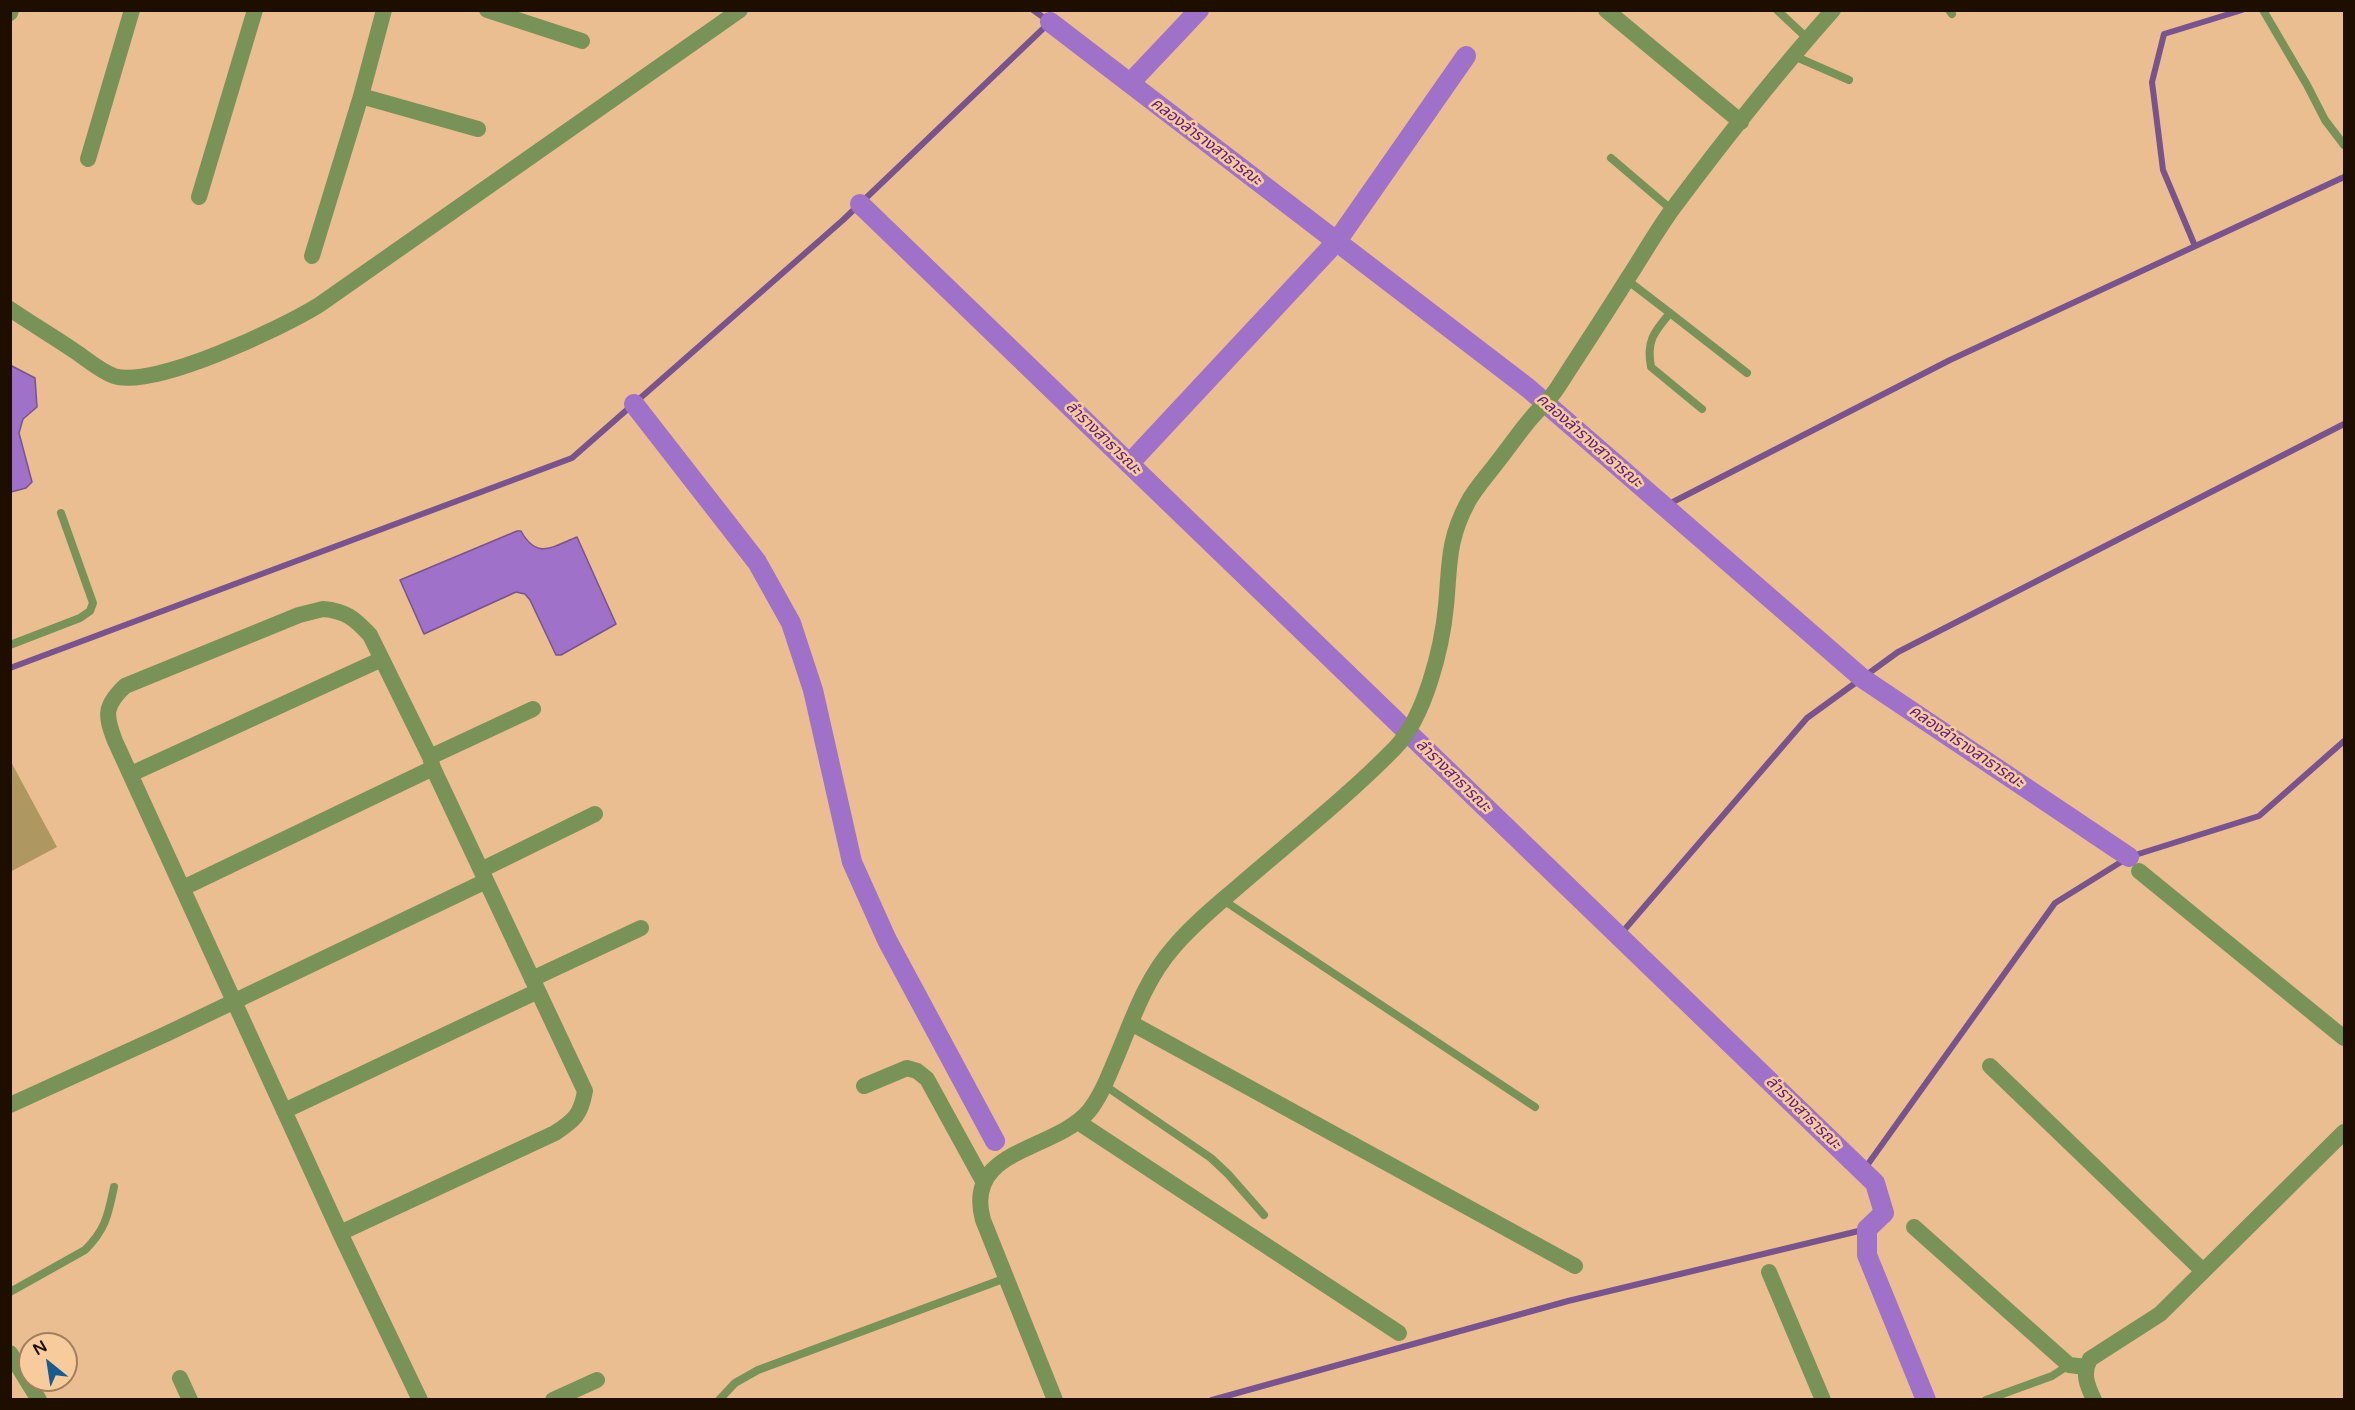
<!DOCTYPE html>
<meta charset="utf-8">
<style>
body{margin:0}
#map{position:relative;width:2355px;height:1410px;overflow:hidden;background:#eabe90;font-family:"Varela Round",sans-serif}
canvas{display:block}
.frame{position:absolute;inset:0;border:12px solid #1d0e00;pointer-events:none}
.north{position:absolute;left:18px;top:1332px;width:60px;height:60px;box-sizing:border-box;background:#f7cb9c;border:2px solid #a07f5e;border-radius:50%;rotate:330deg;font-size:16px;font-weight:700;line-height:24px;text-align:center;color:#1d0e00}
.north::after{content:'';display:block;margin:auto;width:21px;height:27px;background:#185b90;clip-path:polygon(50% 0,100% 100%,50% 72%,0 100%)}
</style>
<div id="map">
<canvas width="2355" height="1410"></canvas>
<div class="frame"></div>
<div class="north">N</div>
</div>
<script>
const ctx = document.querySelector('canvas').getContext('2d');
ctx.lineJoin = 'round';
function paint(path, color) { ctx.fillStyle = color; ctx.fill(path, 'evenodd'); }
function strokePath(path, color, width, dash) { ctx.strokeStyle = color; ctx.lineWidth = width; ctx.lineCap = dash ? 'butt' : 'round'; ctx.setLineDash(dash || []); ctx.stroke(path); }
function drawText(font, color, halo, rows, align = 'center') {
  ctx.font = font + ' "Varela Round","Noto Sans Thai",sans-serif'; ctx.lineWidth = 5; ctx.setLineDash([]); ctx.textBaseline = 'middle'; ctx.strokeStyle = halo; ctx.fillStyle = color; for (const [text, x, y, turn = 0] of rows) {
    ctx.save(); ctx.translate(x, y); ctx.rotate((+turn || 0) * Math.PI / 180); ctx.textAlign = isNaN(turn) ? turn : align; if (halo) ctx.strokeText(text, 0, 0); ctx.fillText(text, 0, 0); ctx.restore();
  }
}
const water = new Path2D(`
 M10 365 35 378 37 407 23 419 19 433 32 482 26 488 11 492Z
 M517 531H521C537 560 552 547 577 537L616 624 561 655H556L530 600 525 594 516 592 424 634 400 580Z`);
const stream = new Path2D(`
 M2195 246 2163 170 2152 82 2164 34 2242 10
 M1665 506 1950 360 2344 177
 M10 668 572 458 843 220 1050 22 1033 10
 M1619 936 1807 718 1898 652 2344 424
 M1863 1171 2055 903 2129 857 2259 816 2344 741
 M1212 1400 1568 1301 1867 1229`);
const canal = new Path2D(`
 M1050 22 1528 388 1862 678 2129 857
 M1130 83 1199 10
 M860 204 1875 1183 1884 1213 1867 1229V1255L1926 1400
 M634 404 757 562 791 623 813 690 852 862 887 940 995 1141
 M1129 464 1337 241 1466 56`);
const building = new Path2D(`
 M10 760 57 847 10 872Z`);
const lane = new Path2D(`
 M1777 10 1808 39
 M1949 10 1952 14
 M2263 10 2307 85 2325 120 2344 145
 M1794 56 1849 80
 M1611 158 1672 210
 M1627 280 1670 313C1654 332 1646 341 1651 367L1702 409
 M1670 313 1747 373
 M10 645 80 618 90 611 93 603 61 513
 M1223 900 1535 1107
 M1104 1085 1211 1158 1228 1174 1264 1215
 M10 1292 85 1250C106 1229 108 1215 114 1187
 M719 1400 735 1383 758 1370 1006 1278
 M1986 1400 2052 1376 2069 1365`);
const street = new Path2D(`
 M487 10 582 41
 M1606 10 1741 122
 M10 13 11 10
 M361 96 478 129
 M88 159 132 10
 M199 197 255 10
 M312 256 361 96 384 10
 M10 309C32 324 54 337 76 352 88 360 100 371 114 376 154 389 282 328 319 305L740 10
 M323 609C346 611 354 618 370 635L430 757 433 768 585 1091C581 1114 575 1120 555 1133L340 1233 115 741C105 715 104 706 125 686L299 615Z
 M430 757 533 709
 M131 774 382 659
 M481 870 595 814
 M2139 871 2344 1038
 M183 888 433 768
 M532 979 641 928
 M1131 1023 1575 1266
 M1990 1066 2203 1271
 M864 1086 907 1068 917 1071 927 1079 983 1181
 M10 1105 166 1034 486 881
 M284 1111 538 991
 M1078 1122 1399 1333
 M1914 1227 2069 1365 2086 1367
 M340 1233 420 1400
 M1769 1272 1823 1400
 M10 1353 39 1400
 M180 1378 190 1400
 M553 1400 597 1380
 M1055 1400 983 1220C963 1148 1054 1152 1089 1111 1100 1097 1107 1080 1114 1063 1131 1024 1144 981 1173 948 1192 925 1217 905 1240 885 1292 840 1347 797 1395 748 1425 717 1442 648 1446 606 1450 565 1447 541 1468 502 1475 489 1486 477 1495 465 1508 449 1519 432 1533 416 1541 407 1551 398 1558 387 1581 351 1605 315 1628 278 1643 255 1657 230 1674 207 1724 140 1777 73 1833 10
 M2094 1400C2087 1385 2082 1374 2090 1359L2160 1314 2344 1132`);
const waterNames = [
 ["คลองลำรางสาธารณะ",1206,142,37],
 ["ลำรางสาธารณะ",1103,438,44],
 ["คลองลำรางสาธารณะ",1589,441,41],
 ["คลองลำรางสาธารณะ",1966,747,34],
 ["ลำรางสาธารณะ",1453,776,44],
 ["ลำรางสาธารณะ",1803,1113,44]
];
paint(water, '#9f71c8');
strokePath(water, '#78538c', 1.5);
strokePath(stream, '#78538c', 6);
strokePath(canal, '#9f71c8', 20);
paint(building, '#ae9760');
strokePath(lane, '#799257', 8);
strokePath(street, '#799257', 16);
drawText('italic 16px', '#5a1984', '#f7cb9c', waterNames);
</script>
